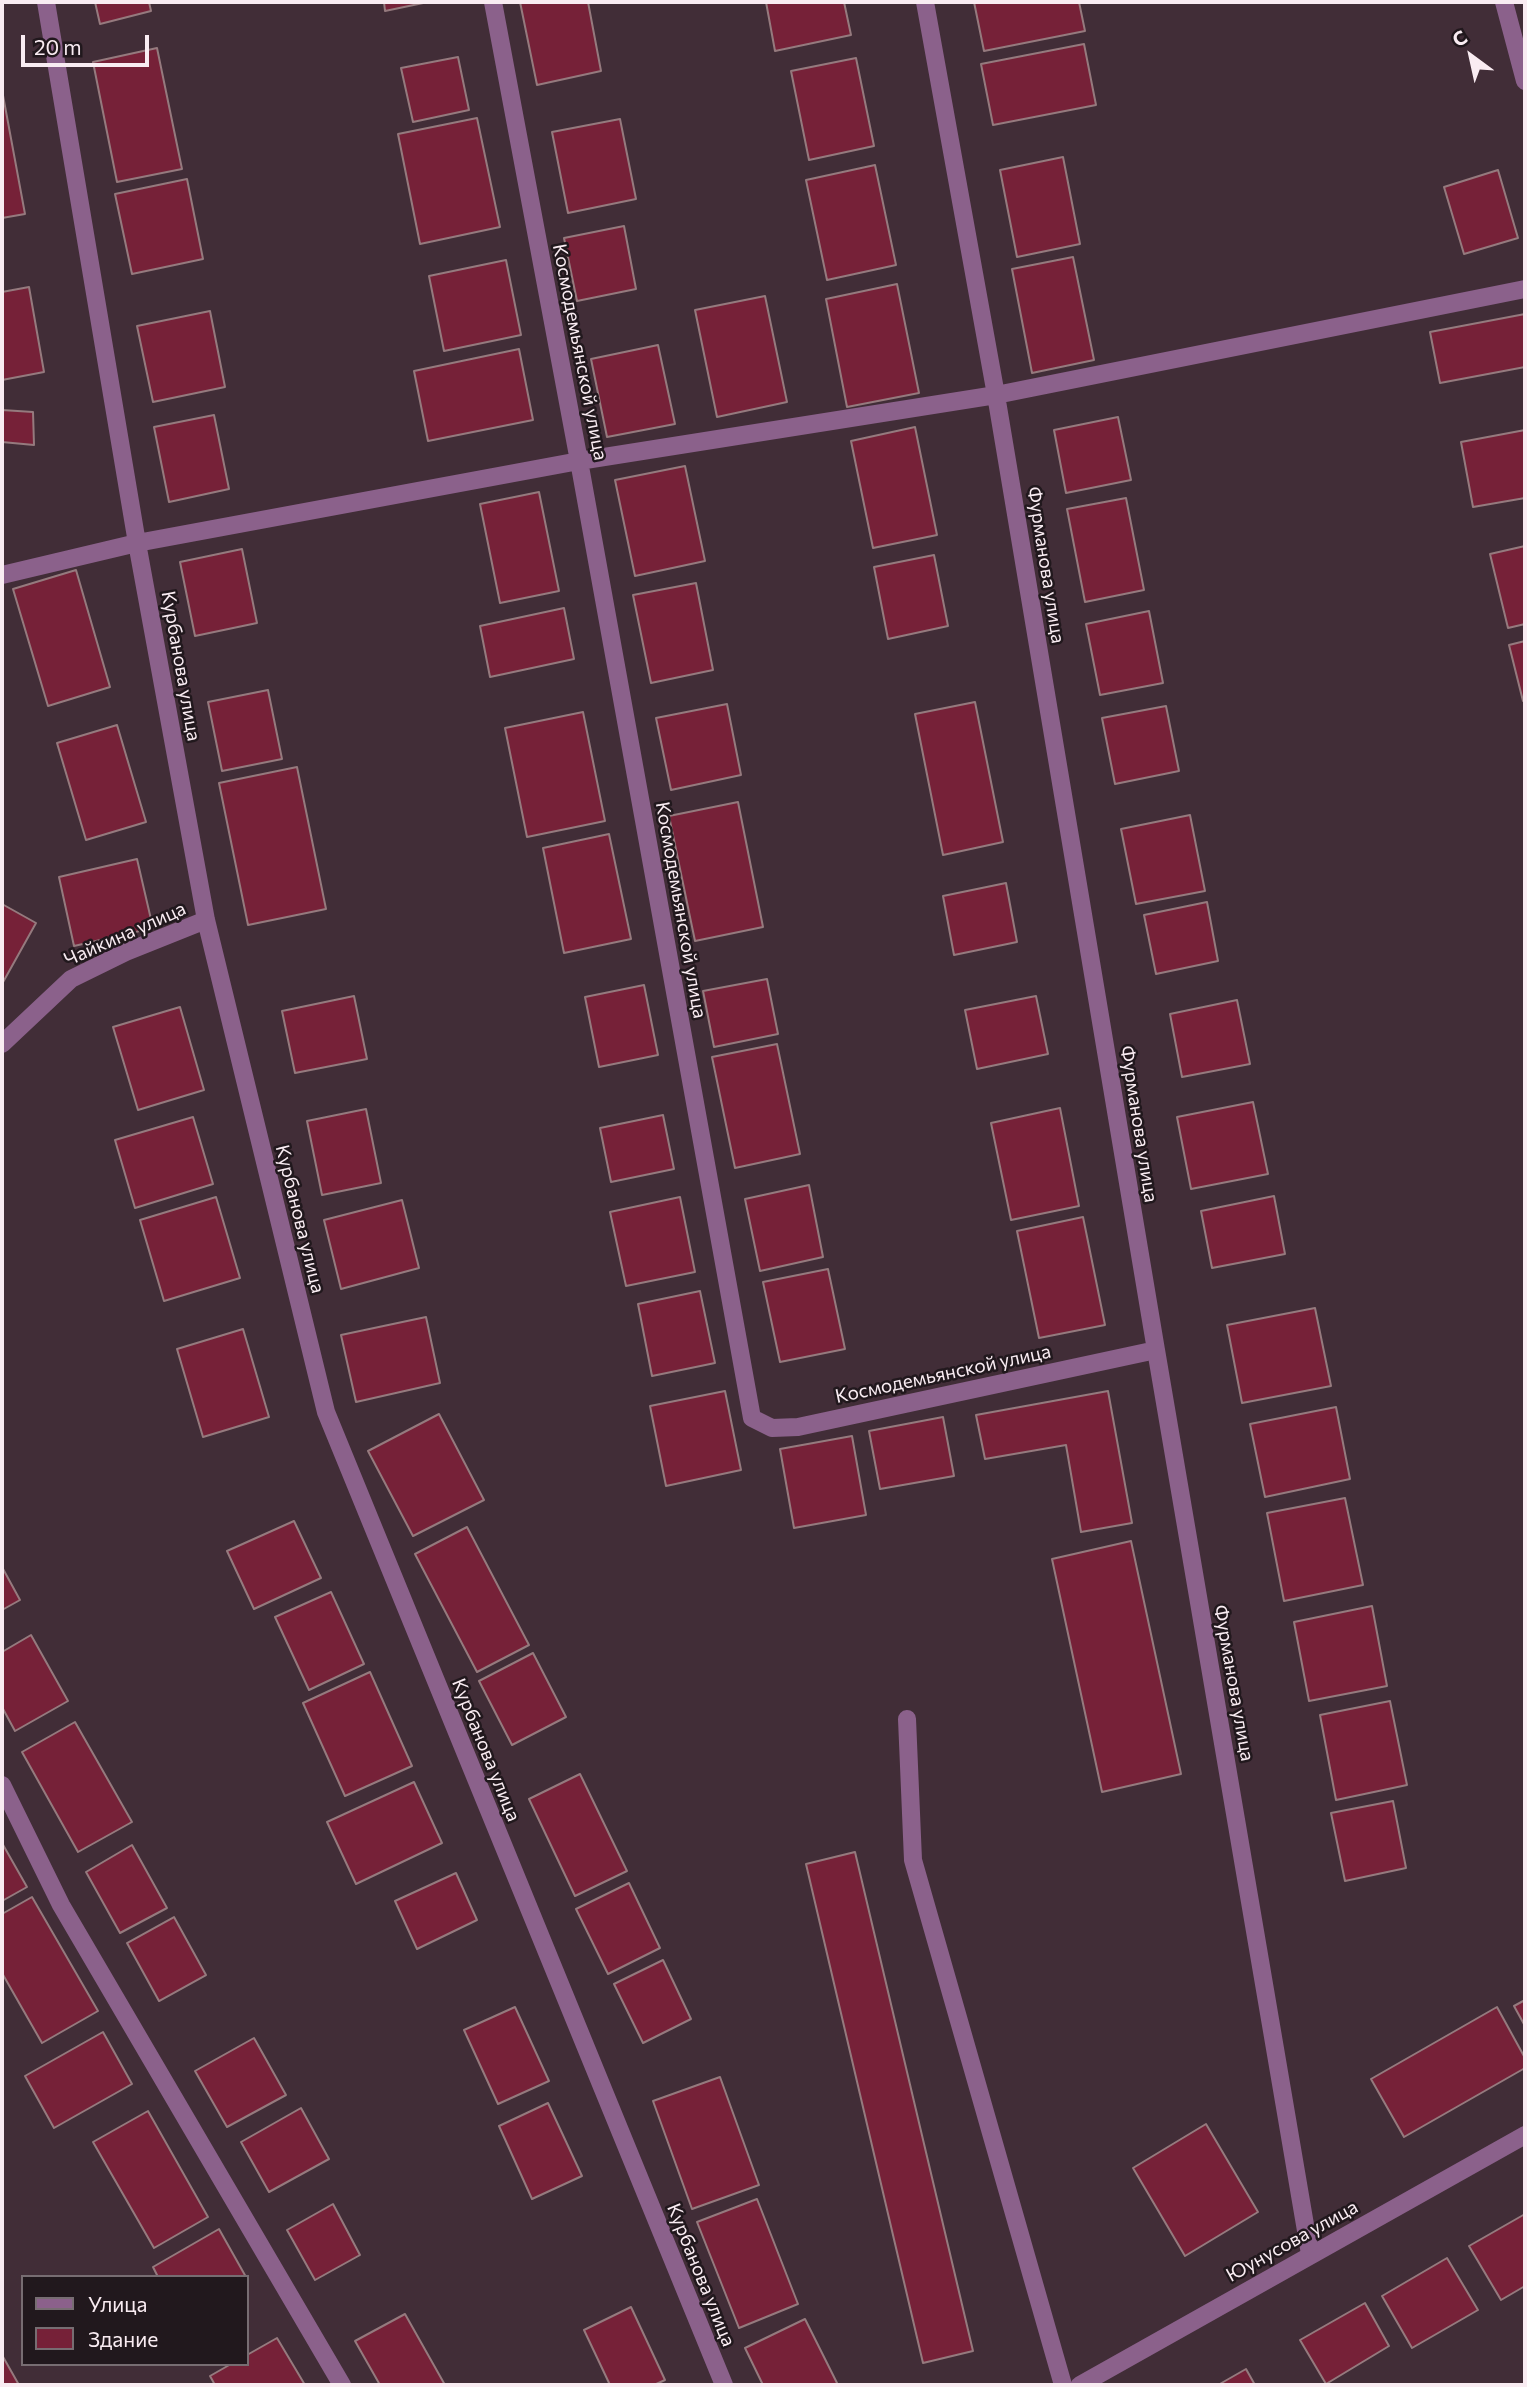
<!DOCTYPE html>
<meta charset="utf-8">
<style>
body{margin:0}
#map{position:relative;width:1527px;height:2387px;overflow:hidden;background:#412d37;font-family:Commissioner,sans-serif}
canvas{display:block}
.frame{position:absolute;inset:0;border:4px solid #f9ecf2;pointer-events:none}
.legend{position:absolute;left:21px;top:2275px;width:228px;height:91px;box-sizing:border-box;background:#21181d;border:2px solid #776d72;margin:0;padding:9px 12px;list-style:none;font-size:21px;color:#f9ecf2}
.legend li{display:flex;align-items:center;gap:14px;height:35px}
.legend b{width:35px;border:2px solid #776d72}
.north{position:absolute;left:1436px;top:21px;width:70px;height:70px;-webkit-text-stroke:5px #21181d;paint-order:stroke;rotate:327deg;font-size:19px;font-weight:700;line-height:28px;text-align:center;color:#f9ecf2}
.north::after{content:'';display:block;margin:auto;width:24px;height:32px;background:#f9ecf2;clip-path:polygon(50% 0,100% 100%,50% 72%,0 100%)}
.scale{position:absolute;left:21px;top:35px;width:128px;height:32px;box-sizing:border-box;border:4px solid #f9ecf2;border-top:0;padding-left:9px;font-size:21px;line-height:24px;white-space:nowrap;color:#f9ecf2;-webkit-text-stroke:5px #21181d;paint-order:stroke}
</style>
<div id="map">
<canvas width="1527" height="2387"></canvas>
<div class="frame"></div>
<ul class="legend">
<li><b style="height:9px;background:#8b618b"></b>Улица</li>
<li><b style="height:19px;background:#762138"></b>Здание</li>
</ul>
<div class="north">С</div>
<div class="scale">20 m</div>
</div>
<script>
const ctx = document.querySelector('canvas').getContext('2d');
ctx.lineJoin = 'round';
function paint(path, color) { ctx.fillStyle = color; ctx.fill(path, 'evenodd'); }
function strokePath(path, color, width, dash) { ctx.strokeStyle = color; ctx.lineWidth = width; ctx.lineCap = dash ? 'butt' : 'round'; ctx.setLineDash(dash || []); ctx.stroke(path); }
function drawText(font, color, halo, rows, align = 'center') {
  ctx.font = font + ' Commissioner,sans-serif'; ctx.lineWidth = 5; ctx.setLineDash([]); ctx.textBaseline = 'middle'; ctx.strokeStyle = halo; ctx.fillStyle = color; for (const [text, x, y, turn = 0] of rows) {
    ctx.save(); ctx.translate(x, y); ctx.rotate((+turn || 0) * Math.PI / 180); ctx.textAlign = isNaN(turn) ? turn : align; if (halo) ctx.strokeText(text, 0, 0); ctx.fillText(text, 0, 0); ctx.restore();
  }
}
const building = new Path2D(`
 M95 2H149L151 11 100 24Z
 M384 2H428L385 11Z
 M520 2H588L601 71 537 85Z
 M766 2H844L851 35 775 51Z
 M974 2H1079L1085 31 984 51Z
 M1084 44 1096 105 993 125 981 64Z
 M157 48 182 169 117 182 93 62Z
 M458 57 469 110 413 122 401 68Z
 M856 58 874 146 809 160 791 71Z
 M2 90 25 214 2 218Z
 M477 118 500 227 420 244 398 134Z
 M620 119 636 199 568 213 552 132Z
 M1063 157 1080 244 1017 257 1000 170Z
 M875 165 896 265 827 280 806 180Z
 M1498 170 1518 238 1464 254 1444 187Z
 M187 179 203 259 132 274 115 194Z
 M624 226 636 289 577 301 564 238Z
 M1073 257 1094 360 1032 373 1012 269Z
 M506 260 521 335 444 351 429 276Z
 M897 284 919 393 847 407 826 299Z
 M29 287 44 372 2 380V292Z
 M765 296 787 402 717 417 695 310Z
 M210 311 225 387 153 402 137 326Z
 M1525 314V367L1440 383 1430 332Z
 M658 345 675 424 607 437 591 359Z
 M519 349 533 420 428 441 414 371Z
 M2 410 33 412 34 445 2 442Z
 M214 415 229 489 169 502 154 427Z
 M1118 417 1131 480 1066 493 1054 430Z
 M915 427 937 535 873 548 851 441Z
 M1525 430V498L1473 507 1461 442Z
 M685 466 705 561 635 576 615 480Z
 M539 492 559 591 500 603 480 504Z
 M1126 498 1144 590 1085 602 1067 509Z
 M1525 546V624L1508 628 1490 554Z
 M242 549 257 623 195 636 180 562Z
 M934 555 948 626 888 639 874 567Z
 M76 570 110 687 48 706 13 589Z
 M696 583 713 670 651 683 633 595Z
 M564 608 574 659 490 677 480 626Z
 M1149 611 1163 683 1100 695 1086 624Z
 M1525 641V701H1523L1509 645Z
 M268 690 282 759 222 771 208 702Z
 M975 702 1003 842 943 855 915 714Z
 M727 704 741 775 671 790 656 718Z
 M1166 706 1179 771 1115 784 1102 718Z
 M583 712 605 821 527 837 505 728Z
 M117 725 146 822 86 840 57 743Z
 M297 767 326 909 248 925 219 783Z
 M738 802 763 927 695 941 669 816Z
 M1190 815 1205 891 1136 904 1121 829Z
 M609 834 631 939 564 953 543 848Z
 M137 859 153 928 74 946 59 877Z
 M1006 883 1017 942 954 955 943 896Z
 M1207 902 1218 961 1156 974 1144 915Z
 M2 904 36 923 2 984Z
 M767 979 778 1034 714 1047 703 991Z
 M644 985 658 1055 599 1067 585 997Z
 M354 996 367 1059 295 1073 282 1011Z
 M1036 996 1048 1054 977 1069 965 1010Z
 M1237 1000 1250 1064 1182 1077 1170 1014Z
 M180 1007 204 1090 138 1110 113 1027Z
 M777 1044 800 1154 735 1168 712 1057Z
 M1253 1102 1268 1174 1191 1189 1177 1117Z
 M1060 1108 1079 1206 1011 1220 991 1123Z
 M366 1109 381 1183 322 1195 307 1121Z
 M663 1115 674 1169 611 1182 600 1128Z
 M193 1117 213 1184 135 1208 115 1140Z
 M809 1185 823 1257 760 1271 745 1199Z
 M1274 1196 1285 1254 1212 1268 1201 1211Z
 M216 1197 240 1278 164 1301 140 1220Z
 M680 1197 695 1272 626 1286 610 1212Z
 M402 1200 419 1268 341 1289 324 1220Z
 M1083 1217 1105 1325 1039 1338 1017 1231Z
 M828 1269 845 1349 780 1362 763 1282Z
 M700 1291 715 1363 652 1376 638 1304Z
 M1315 1308 1331 1386 1242 1403 1227 1325Z
 M426 1317 440 1383 356 1402 341 1335Z
 M243 1329 269 1417 203 1437 177 1349Z
 M725 1391 741 1470 666 1486 650 1406Z
 M1108 1391 1132 1523 1081 1532 1066 1445 985 1459 976 1415Z
 M1336 1407 1350 1479 1265 1497 1250 1424Z
 M439 1414 484 1500 413 1536 368 1451Z
 M943 1417 954 1476 880 1489 869 1431Z
 M852 1436 866 1515 794 1528 780 1449Z
 M1345 1498 1363 1585 1284 1601 1267 1513Z
 M294 1521 321 1578 254 1609 227 1551Z
 M467 1527 529 1645 477 1672 415 1554Z
 M1131 1541 1181 1774 1102 1792 1052 1559Z
 M2 1567 20 1600 2 1610Z
 M331 1592 364 1664 309 1690 275 1617Z
 M1372 1606 1387 1686 1309 1701 1294 1622Z
 M31 1635 68 1701 15 1731 2 1707V1652Z
 M533 1653 566 1717 512 1745 479 1681Z
 M370 1672 412 1766 345 1796 303 1703Z
 M1390 1701 1407 1785 1336 1800 1320 1715Z
 M75 1722 132 1822 78 1852 22 1752Z
 M580 1774 627 1871 575 1896 529 1799Z
 M414 1782 442 1843 356 1884 327 1822Z
 M1393 1801 1406 1868 1345 1881 1331 1813Z
 M2 1843 27 1887 2 1901Z
 M132 1845 167 1908 120 1933 86 1872Z
 M855 1852 973 2351 923 2363 806 1864Z
 M456 1873 477 1920 417 1949 395 1901Z
 M629 1883 660 1948 608 1974 576 1909Z
 M32 1897 98 2011 42 2043 2 1973V1914Z
 M174 1917 206 1975 159 2001 127 1943Z
 M663 1960 691 2019 643 2043 614 1984Z
 M1525 2000V2026L1514 2006Z
 M515 2007 549 2081 498 2104 464 2030Z
 M1497 2007 1525 2058V2068L1404 2137 1371 2079Z
 M103 2032 132 2084 54 2128 25 2076Z
 M254 2038 286 2095 227 2127 195 2071Z
 M720 2077 759 2185 692 2209 653 2101Z
 M548 2103 582 2176 532 2199 499 2126Z
 M301 2108 329 2159 269 2192 241 2142Z
 M148 2111 208 2217 154 2248 93 2142Z
 M1206 2124 1258 2212 1185 2256 1133 2168Z
 M757 2199 798 2304 739 2328 697 2222Z
 M333 2204 360 2255 315 2280 287 2230Z
 M1525 2214V2286L1501 2300 1469 2246Z
 M219 2229 246 2277H158L153 2267Z
 M1447 2258 1478 2310 1412 2348 1382 2296Z
 M1365 2303 1389 2346 1326 2384 1300 2340Z
 M631 2307 665 2380 654 2385H610L584 2330Z
 M405 2314 445 2385H380L355 2341Z
 M805 2319 838 2385H763L745 2348Z
 M277 2338 305 2385H215L210 2376 231 2364H247V2355Z
 M2 2355 19 2385H2Z
 M1246 2369 1255 2385H1218Z`);
const minor = new Path2D(`
 M46 2 137 543 206 920 326 1412 724 2385
 M493 2 579 461 752 1418 772 1428 798 1427 1156 1350
 M925 2 996 395 1156 1350 1310 2254
 M1504 2 1525 81
 M2 575 137 543 579 461 996 395 1525 289
 M2 1044 71 979 126 952 206 920
 M907 1719 913 1860 1063 2385
 M2 1785 61 1905 342 2385
 M1080 2385 1525 2135`);
const streetNames = [
 ["Космодемьянской улица",580,352,79],
 ["Фурманова улица",1046,565,81],
 ["Курбанова улица",181,666,80],
 ["Космодемьянской улица",681,910,80],
 ["Чайкина улица",125,934,-24],
 ["Фурманова улица",1139,1124,81],
 ["Курбанова улица",300,1219,76],
 ["Космодемьянской улица",943,1374,-12],
 ["Фурманова улица",1234,1683,80],
 ["Курбанова улица",486,1750,68],
 ["Юунусова улица",1292,2241,-29],
 ["Курбанова улица",701,2275,68]
];
paint(building, '#762138');
strokePath(building, '#957a7e', 2);
strokePath(minor, '#8b618b', 18);
drawText('19px', '#f9ecf2', '#21181d', streetNames);
</script>
